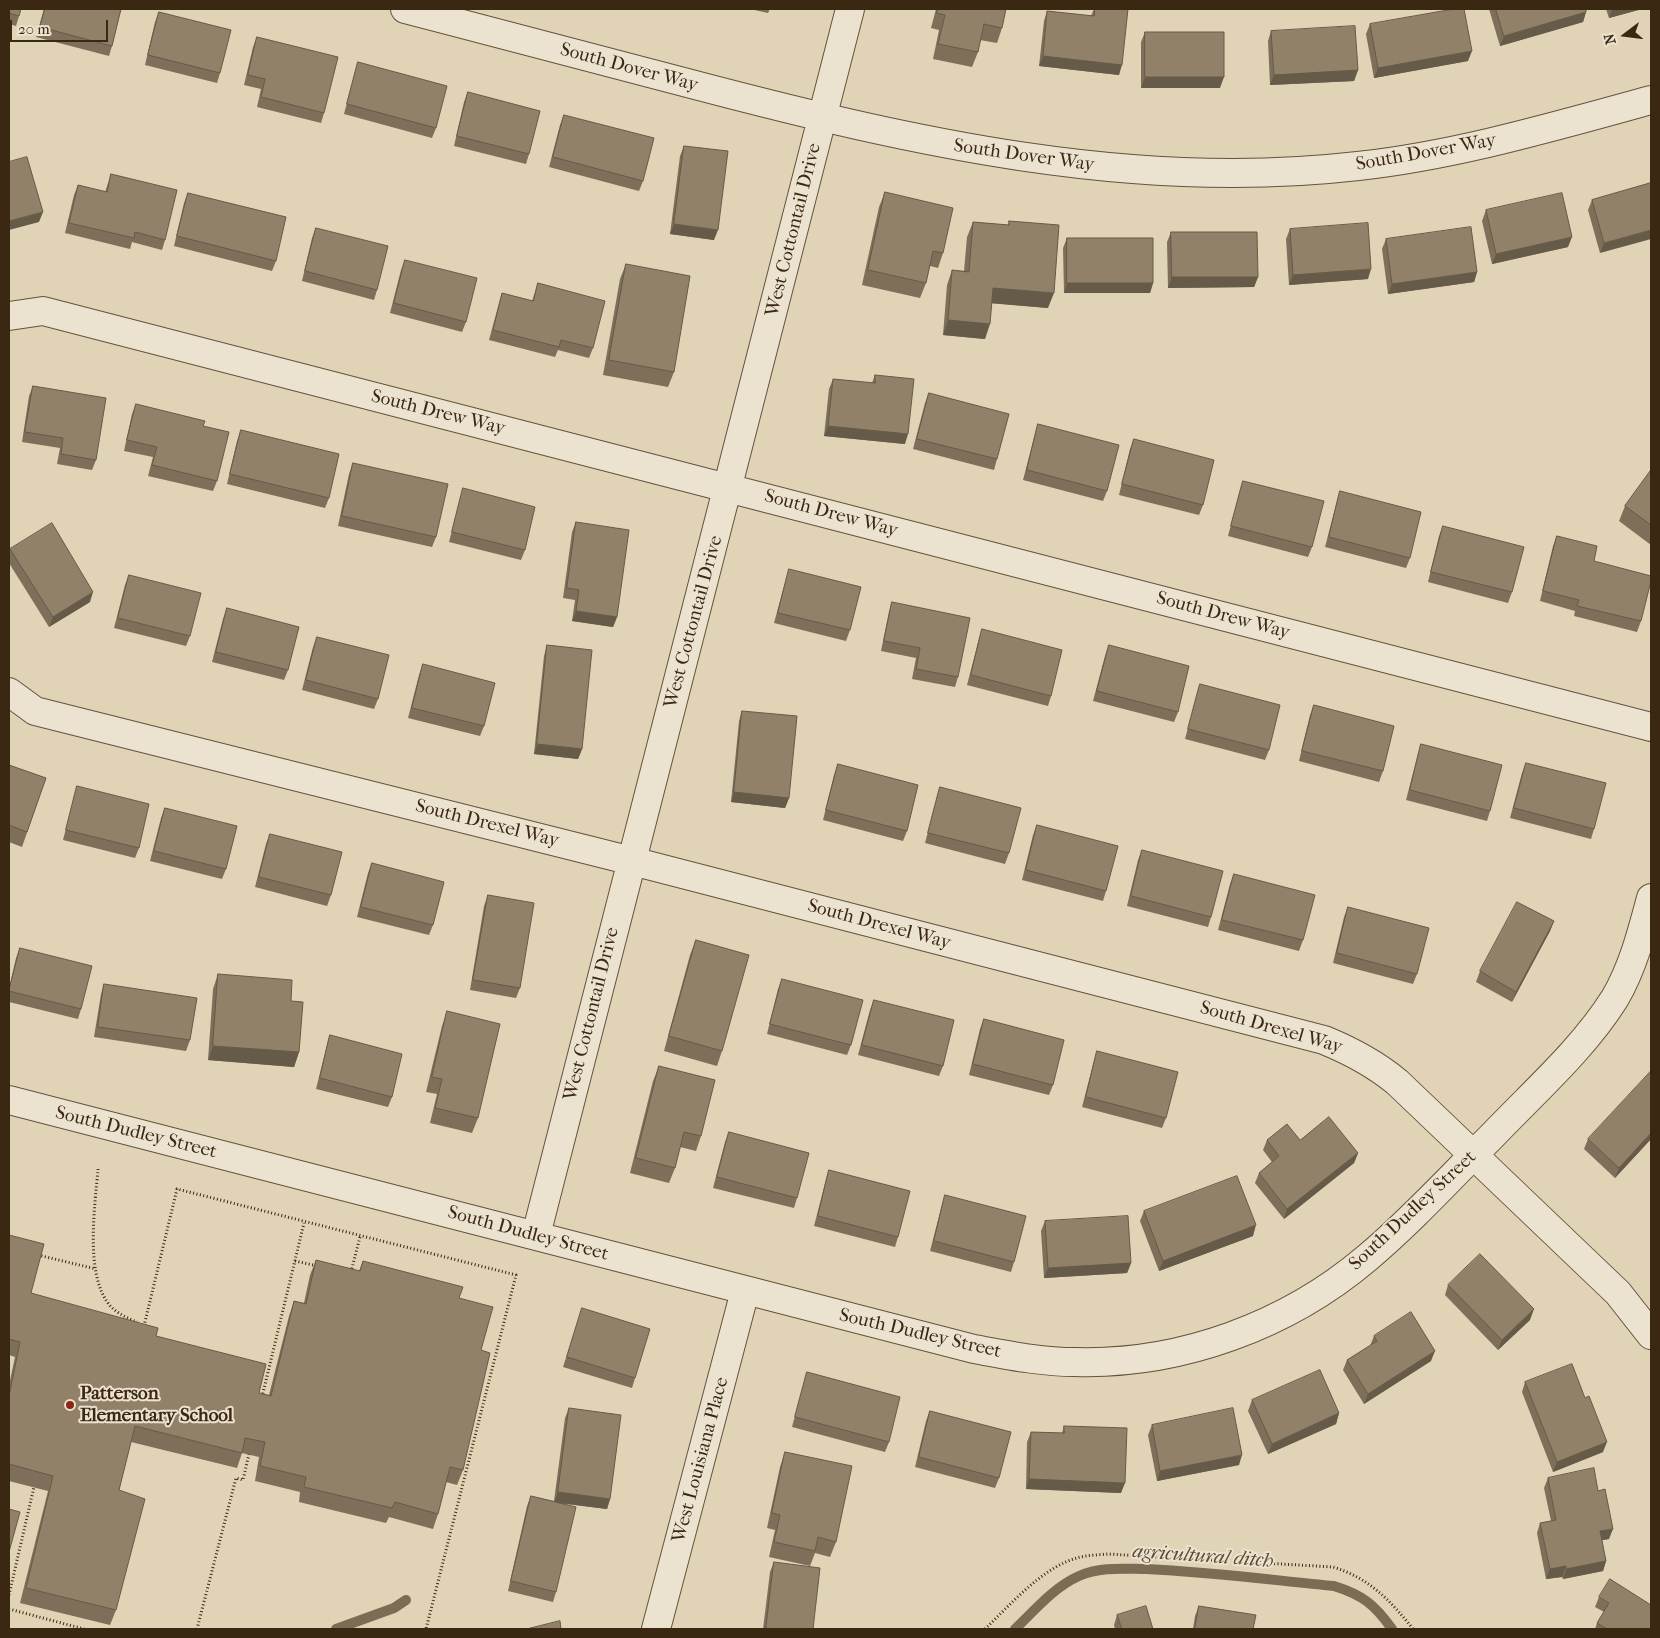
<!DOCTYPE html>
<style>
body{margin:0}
#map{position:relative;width:1660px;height:1638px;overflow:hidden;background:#e1d3b6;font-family:"IM FELL French Canon",serif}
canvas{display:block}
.frame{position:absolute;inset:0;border:10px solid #3b2813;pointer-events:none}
.north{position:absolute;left:1600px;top:10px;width:50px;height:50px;-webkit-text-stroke:4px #ece2d0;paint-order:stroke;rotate:255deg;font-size:14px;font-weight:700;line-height:20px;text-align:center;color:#3b2813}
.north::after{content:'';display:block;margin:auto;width:18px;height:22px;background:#3b2813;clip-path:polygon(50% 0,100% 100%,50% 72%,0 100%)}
.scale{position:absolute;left:10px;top:20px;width:98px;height:22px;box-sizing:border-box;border:2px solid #3b2813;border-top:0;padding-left:6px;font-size:15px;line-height:18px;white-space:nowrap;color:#3b2813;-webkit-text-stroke:4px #ece2d0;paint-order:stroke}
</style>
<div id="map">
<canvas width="1660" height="1638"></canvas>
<div class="frame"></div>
<div class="north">N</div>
<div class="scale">20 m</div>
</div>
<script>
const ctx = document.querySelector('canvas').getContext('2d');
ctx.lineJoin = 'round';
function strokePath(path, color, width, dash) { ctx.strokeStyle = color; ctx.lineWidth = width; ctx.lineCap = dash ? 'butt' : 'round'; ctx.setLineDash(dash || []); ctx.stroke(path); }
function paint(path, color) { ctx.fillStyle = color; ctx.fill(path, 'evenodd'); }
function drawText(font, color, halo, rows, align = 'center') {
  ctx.font = font + ' "IM FELL French Canon",serif'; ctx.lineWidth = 4; ctx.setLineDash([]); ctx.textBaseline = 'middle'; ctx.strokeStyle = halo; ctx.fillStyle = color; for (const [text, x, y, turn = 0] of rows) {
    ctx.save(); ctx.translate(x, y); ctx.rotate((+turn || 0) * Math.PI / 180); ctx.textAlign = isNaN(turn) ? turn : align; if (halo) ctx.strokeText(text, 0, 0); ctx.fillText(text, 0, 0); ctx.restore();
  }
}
const stream = new Path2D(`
 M336 1629 394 1608 406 1600
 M1015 1629C1035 1610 1054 1587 1079 1576 1101 1566 1125 1569 1147 1569 1210 1572 1272 1580 1334 1586 1363 1595 1375 1605 1392 1629`);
const path = new Path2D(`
 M98 1169C95 1206 85 1272 108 1303 114 1312 127 1318 137 1322
 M38 1255 96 1269
 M295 1261 318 1266
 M351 1272 360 1237
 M144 1326 177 1189 516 1275 426 1629
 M262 1397 304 1223
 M9 1595 34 1487
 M9 1609 84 1629
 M197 1629 236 1478 243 1480 249 1454
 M985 1629C1010 1605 1043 1567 1077 1558 1087 1555 1098 1555 1108 1554L1333 1567C1369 1578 1390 1600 1413 1629`);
const minor = new Path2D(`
 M405 9C502 34 599 60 695 85 912 142 1133 192 1358 166 1458 155 1555 126 1651 100
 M9 316 43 311 1651 727
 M9 692 35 711 632 861 1324 1040C1351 1051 1374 1063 1397 1082L1618 1293 1651 1335
 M9 1100 974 1349C1007 1355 1041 1362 1075 1362 1180 1365 1287 1326 1367 1258 1412 1220 1452 1176 1494 1134 1535 1091 1583 1049 1615 998 1633 967 1642 932 1651 898
 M536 1235 850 9
 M656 1629 745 1291`);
const wall = new Path2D(`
 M9 9 19 16 16 26 9 24Z
 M44 9H121L112 46 109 56 36 37Z
 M750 9H770L768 13Z
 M936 9H1006L1002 28 997 43 980 40 978 52 972 67 933 59 939 30 931 28Z
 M1094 9H1128L1119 75 1039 66 1044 21 1047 11 1091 16Z
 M1489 9H1586V12L1583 22 1500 46Z
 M1606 9H1642L1609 18Z
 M159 12 220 73 217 83 145 65 155 22Z
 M1370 24 1468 61 1374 78 1366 34Z
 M1271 31 1358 70 1354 81 1270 85 1268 41Z
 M1145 32 1220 88H1141V42Z
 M257 37 324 113 321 123 257 107 261 89 244 85 253 47Z
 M358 62 436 128 432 138 344 114 355 72Z
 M468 92 529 154 526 164 454 146 464 102Z
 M564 115 643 181 639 191 549 167 560 125Z
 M684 146 714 240 670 234 680 156Z
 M111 174 165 240 162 250 132 242 130 249 65 233 74 195 78 185 105 192Z
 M1651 183 1600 253 1588 210 1592 200Z
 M885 192 943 253 938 268 930 266 926 283 920 298 862 285 879 207Z
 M188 193 276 261 272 271 174 246 184 203Z
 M1486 210 1568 247 1492 264 1482 221Z
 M1009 221 1048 308 992 303 985 339 943 335 947 285 952 270 964 271 967 237 973 222 1008 225Z
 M316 228 377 290 374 300 302 281 312 238Z
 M1290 229 1368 279 1289 285 1286 239Z
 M1171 232 1258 277 1254 287 1168 288 1167 242Z
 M1067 238 1153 283 1150 293H1064L1063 248Z
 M1386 239 1477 272 1474 282 1388 294 1382 249Z
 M405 260 466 322 462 332 390 313 401 270Z
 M626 264 674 372 668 387 603 375 620 279Z
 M538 283 593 348 589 358 558 350 555 357 489 340 499 303 502 293 532 301Z
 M875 375 905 444 824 436 829 389 833 379 872 383Z
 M33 386 96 460 92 470 57 464 60 448 22 442 29 396Z
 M929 393 997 459 994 470 913 449 925 403Z
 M136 404 217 481 213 491 148 476 153 457 124 451 132 414Z
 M1038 424 1107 491 1103 501 1023 480 1035 434Z
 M241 430 329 498 325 508 227 484 237 441Z
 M1134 439 1203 505 1199 515 1119 495 1130 449Z
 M353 463 436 537 432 547 338 526 349 474Z
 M1651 470V545L1619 521 1625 506Z
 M1243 481 1312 547 1308 557 1228 536 1240 491Z
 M463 488 525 550 521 560 449 542 460 499Z
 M1340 491 1410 558 1406 568 1325 547 1337 501Z
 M576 522 617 617 613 627 572 621 575 600 563 598 572 532Z
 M1443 526 1512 592 1508 603 1428 582 1439 536Z
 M1557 536 1641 621 1637 632 1574 616 1575 611 1540 601 1553 546Z
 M10 549 90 602 49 627 9 563V553Z
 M789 569 850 630 846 641 774 623 786 579Z
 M129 575 190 636 186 646 114 628 125 585Z
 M892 602 958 677 955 687 912 679 916 658 881 651 889 612Z
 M227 608 288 670 284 680 212 662 223 619Z
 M982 629 1051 696 1048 706 967 685 979 639Z
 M317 637 378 699 374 709 302 690 313 647Z
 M547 645 582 749 578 759 534 754 544 656Z
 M1109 645 1178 712 1174 722 1093 701 1105 656Z
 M423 664 484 726 480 736 408 718 419 675Z
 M1200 684 1269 750 1265 760 1185 739 1197 694Z
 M1314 705 1383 771 1379 782 1299 761 1310 715Z
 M742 711 789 798 785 808 731 802 739 721Z
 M1421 744 1490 811 1487 821 1406 800 1418 754Z
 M1526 763 1594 829 1591 839 1510 818 1522 773Z
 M838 764 907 831 903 841 823 820 834 775Z
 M9 765 46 778 22 847 9 842Z
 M77 786 139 848 135 858 63 840 74 797Z
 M940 787 1009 853 1005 864 925 843 937 797Z
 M165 808 226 869 222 879 150 861 161 818Z
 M1037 825 1106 891 1103 901 1022 880 1033 835Z
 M270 834 331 895 327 906 255 887 266 844Z
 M1142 850 1211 917 1208 927 1127 906 1138 860Z
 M372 863 433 925 429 935 357 917 368 873Z
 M1234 874 1303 940 1299 951 1218 930 1230 884Z
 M488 895 520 988 516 998 470 990 484 906Z
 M1348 907 1417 974 1413 984 1333 963 1344 917Z
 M1554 921 1550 931 1512 1002 1476 982 1480 971Z
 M696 940 722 1051 717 1066 664 1051 690 955Z
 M20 948 81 1009 78 1019 9 1002V989L16 958Z
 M218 974 291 1001 299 1052 294 1067 208 1060 213 989Z
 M782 979 851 1045 847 1055 767 1034 778 989Z
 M104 984 190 1040 186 1051 94 1037 101 994Z
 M874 1000 943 1066 939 1076 858 1055 870 1010Z
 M447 1011 478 1118 472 1133 430 1123 437 1094 426 1092 442 1026Z
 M984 1019 1053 1085 1049 1095 969 1075 980 1029Z
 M330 1035 392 1097 388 1107 316 1089 327 1045Z
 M1097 1051 1166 1118 1162 1128 1082 1107 1094 1061Z
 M659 1066 701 1136 696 1151 680 1147 675 1168 669 1183 630 1173 653 1081Z
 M729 1132 797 1198 794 1208 713 1188 725 1142Z
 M1588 1139H1651L1615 1178 1584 1149Z
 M1267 1140H1300L1358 1153 1354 1163 1284 1219 1255 1183 1259 1173 1272 1162 1263 1150Z
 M829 1170 898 1237 895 1247 814 1226 826 1180Z
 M945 1195 1014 1262 1011 1272 930 1251 942 1205Z
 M1144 1211 1253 1236 1159 1271 1140 1221Z
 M1045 1221 1131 1263 1127 1273 1044 1278 1041 1231Z
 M9 1235 31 1293 156 1336 259 1393 269 1395 289 1316 294 1301 304 1303 310 1275 316 1260 359 1271 363 1261 459 1298 481 1350 463 1470 457 1485 446 1482 438 1514 433 1529 389 1517 386 1523 299 1502 300 1492 255 1481 259 1457 242 1453 237 1468 131 1442 119 1490 116 1610 110 1625 20 1603 48 1491 9 1481V1385L15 1357 9 1355Z
 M1448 1285 1530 1320 1498 1350 1445 1295Z
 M582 1308 635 1378 632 1388 563 1367Z
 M1374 1336 1431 1361 1364 1404 1343 1370 1347 1360 1370 1346Z
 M807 1372 889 1442 885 1452 792 1427 804 1382Z
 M1525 1382 1603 1452 1553 1472 1522 1392Z
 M1252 1400 1339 1413 1336 1424 1268 1454 1248 1411Z
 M569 1408 610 1499 607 1509 565 1504 556 1592 553 1602 508 1591 527 1506 531 1496 554 1501 565 1418Z
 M930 1411 999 1478 995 1488 915 1467 926 1421Z
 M1152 1425 1239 1465 1157 1481 1148 1435Z
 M1064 1426 1121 1493 1026 1489 1027 1442 1031 1432 1062 1433Z
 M785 1452 836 1542 830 1557 815 1553 810 1566 769 1557 775 1530 767 1528 780 1467Z
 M1548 1478 1598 1491 1609 1539 1602 1540 1606 1561 1603 1571 1563 1579 1562 1577 1546 1579 1537 1533 1540 1523 1551 1521 1544 1488Z
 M774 1562 813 1629H763L770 1572Z
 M1599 1597 1651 1629H1595L1597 1623 1604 1612 1595 1607Z
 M1199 1606 1253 1629H1193L1195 1616Z
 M1117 1615 1153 1629H1115L1114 1625Z`);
const shadedWall = new Path2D(`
 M1612 9H1642L1609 18Z
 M1586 12 1583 22 1500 46 1504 36Z
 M1472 51 1468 61 1374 78 1378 68Z
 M1043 56 1122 65 1119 75 1039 66Z
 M1358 70 1354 81 1270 85 1274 75Z
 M1145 77H1224L1220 88H1141Z
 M43 212 39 222 9 230V221Z
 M674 224 718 230 714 240 670 234Z
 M1651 230V239L1600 253 1604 243Z
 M1572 237 1568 247 1492 264 1496 254Z
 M1371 269 1368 279 1289 285 1293 275Z
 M1477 272 1474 282 1388 294 1392 284Z
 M1172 277H1258L1254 287 1168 288Z
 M1067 283H1153L1150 293H1064Z
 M993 288 1054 293 1048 308 988 303Z
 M948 320 990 324 985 339 943 335Z
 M828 426 908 434 905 444 824 436Z
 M93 592 90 602 49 627 53 617Z
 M576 611 617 617 613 627 572 621Z
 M537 744 582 749 578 759 534 754Z
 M734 792 789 798 785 808 731 802Z
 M1554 921 1550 931 1512 1002 1516 992Z
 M213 1046 299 1052 294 1067 208 1060Z
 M1651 1133V1139L1615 1178 1619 1168Z
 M1358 1153 1354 1163 1284 1219 1287 1209Z
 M1256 1225 1253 1236 1159 1271 1163 1261Z
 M1131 1263 1127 1273 1044 1278 1048 1268Z
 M1534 1309 1530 1320 1498 1350 1502 1340Z
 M1435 1351 1431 1361 1364 1404 1368 1394Z
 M1339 1413 1336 1424 1268 1454 1272 1444Z
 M1607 1442 1603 1452 1553 1472 1557 1462Z
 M1242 1455 1239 1465 1157 1481 1160 1471Z
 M1029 1479 1125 1483 1121 1493 1026 1489Z
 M558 1492 610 1499 607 1509 554 1502Z
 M1613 1529 1609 1539 1597 1541 1600 1531Z
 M1606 1561 1603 1571 1563 1579 1566 1569Z
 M1566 1566 1562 1577 1546 1579 1550 1569Z`);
const building = new Path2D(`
 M9 9H21L19 16 9 13Z
 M45 9H121L112 46 40 27Z
 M938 9H1006L1002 28 984 24 978 52 938 44 945 15 937 13Z
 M1095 9H1128L1122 65 1043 56 1047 11 1094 16Z
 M1454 9H1464L1472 51 1378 68 1370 24Z
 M1496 9H1586V12L1504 36Z
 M159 12 231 30 220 73 148 55Z
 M1355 26 1358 70 1274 75 1271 31Z
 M1145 32H1224V77H1145Z
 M257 37 338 57 324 113 261 97 265 79 248 75Z
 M358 62 447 86 436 128 347 104Z
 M468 92 540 111 529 154 457 136Z
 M564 115 654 138 643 181 553 157Z
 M684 146 728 151 718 230 674 224Z
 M27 157 43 212 9 221V162Z
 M111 174 177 190 165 240 135 232 134 238 69 223 78 185 107 192Z
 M1651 183V230L1604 243 1592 200Z
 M885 192 953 208 943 253 933 251 926 283 868 270Z
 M188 193 286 217 276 261 177 236Z
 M1562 193 1572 237 1496 254 1486 210Z
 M1009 221 1059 225 1054 293 993 288 990 324 948 320 952 270 969 272 973 222 1009 225Z
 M1368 223 1371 269 1293 275 1290 229Z
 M1471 227 1477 272 1392 284 1386 239Z
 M316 228 388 246 377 290 305 271Z
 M1171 232H1257L1258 277H1172Z
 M1067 238H1153V283H1067Z
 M405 260 477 278 466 322 394 303Z
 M626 264 690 276 674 372 609 360Z
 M538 283 605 301 593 348 561 340 559 347 493 330 502 293 533 301Z
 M875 375 914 379 908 434 828 426 833 379 875 383Z
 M33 386 106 398 96 460 61 454 63 438 25 432Z
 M929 393 1009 414 997 459 917 439Z
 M136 404 205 421 203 426 229 432 217 481 152 465 157 447 127 440Z
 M1038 424 1119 445 1107 491 1027 470Z
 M241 430 339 454 329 498 230 474Z
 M1134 439 1214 460 1203 505 1122 484Z
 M353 463 448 484 436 537 342 516Z
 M1651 470V525L1625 506Z
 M1243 481 1324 501 1312 547 1231 526Z
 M463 488 535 507 525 550 452 532Z
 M1340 491 1421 512 1410 558 1329 537Z
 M576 522 629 530 617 617 576 611 579 590 567 588Z
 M52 523 93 592 53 617 10 549Z
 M1443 526 1524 547 1512 592 1431 572Z
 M1557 536 1597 546 1594 561 1651 576V581L1641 621 1577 606 1579 600 1543 591Z
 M789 569 861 587 850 630 778 613Z
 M129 575 201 593 190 636 118 618Z
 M892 602 970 618 958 677 916 669 920 648 884 641Z
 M227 608 299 627 288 670 216 652Z
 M982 629 1062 650 1051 696 971 675Z
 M317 637 389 655 378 699 306 680Z
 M547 645 592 650 582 749 537 744Z
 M1109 645 1189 666 1178 712 1097 691Z
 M423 664 495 683 484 726 412 708Z
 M1200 684 1280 705 1269 750 1188 729Z
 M1314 705 1394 726 1383 771 1302 751Z
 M742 711 797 716 789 798 734 792Z
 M1421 744 1502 765 1490 811 1410 790Z
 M1526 763 1606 783 1594 829 1514 808Z
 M838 764 918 785 907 831 826 810Z
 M9 765 46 778 27 832 9 825Z
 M77 786 149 804 139 848 66 830Z
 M940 787 1021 808 1009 853 928 833Z
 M165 808 237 826 226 869 154 851Z
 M1037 825 1118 846 1106 891 1026 870Z
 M270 834 342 852 331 895 259 877Z
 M1142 850 1223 871 1211 917 1131 896Z
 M372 863 444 882 433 925 361 907Z
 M1234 874 1315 895 1303 940 1222 920Z
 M488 895 534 903 520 988 473 980Z
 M1517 902 1554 921 1516 992 1480 971Z
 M1348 907 1429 928 1417 974 1337 953Z
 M696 940 749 955 722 1051 669 1036Z
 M20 948 92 966 81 1009 9 991Z
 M218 974 292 980 291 1001 303 1002 299 1052 213 1046Z
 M782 979 863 1000 851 1045 770 1024Z
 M104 984 197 998 190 1040 98 1027Z
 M874 1000 954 1020 943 1066 862 1045Z
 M447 1011 500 1024 478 1118 435 1108 442 1079 432 1077Z
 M984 1019 1064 1040 1053 1085 973 1064Z
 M330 1035 402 1054 392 1097 320 1078Z
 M1097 1051 1178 1072 1166 1118 1086 1097Z
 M659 1066 715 1080 701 1136 684 1132 675 1168 636 1158Z
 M1651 1071V1133L1619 1168 1588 1139Z
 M1329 1117 1358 1153 1287 1209 1259 1173 1279 1156 1267 1140 1287 1124 1300 1140Z
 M729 1132 809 1153 797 1198 717 1177Z
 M829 1170 910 1191 898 1237 818 1216Z
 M1237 1176 1256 1225 1163 1261 1144 1211Z
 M945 1195 1026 1216 1014 1262 934 1241Z
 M1128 1216 1131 1263 1048 1268 1045 1221Z
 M9 1235 44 1244 31 1293 158 1328 156 1336 266 1364 259 1393 271 1396 294 1301 306 1304 316 1260 360 1271 363 1261 463 1287 459 1298 493 1307 481 1350 490 1353 463 1470 450 1467 438 1514 395 1502 392 1508 304 1487 306 1477 260 1466 265 1442 245 1438 242 1453 135 1426 119 1490 145 1499 116 1610 26 1588 53 1476 9 1464V1396L20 1342 9 1339Z
 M1480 1254 1534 1309 1502 1340 1448 1285Z
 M582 1308 650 1329 635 1378 567 1357Z
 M1411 1312 1435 1351 1368 1394 1347 1360 1377 1341 1374 1336Z
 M1572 1364 1585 1398 1589 1396 1607 1442 1557 1462 1525 1382Z
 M1320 1370 1339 1413 1272 1444 1252 1400Z
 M807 1372 900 1397 889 1442 795 1417Z
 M569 1408 621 1415 610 1499 558 1492Z
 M1233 1408 1242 1455 1160 1471 1152 1425Z
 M930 1411 1011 1432 999 1478 919 1457Z
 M1064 1426 1127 1428 1125 1483 1029 1479 1031 1432 1064 1433Z
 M785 1452 852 1466 836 1542 818 1537 815 1551 774 1542 780 1515 772 1513Z
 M1594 1468 1598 1491 1605 1489 1613 1529 1600 1531 1606 1561 1566 1569V1566L1550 1569 1540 1523 1556 1520 1548 1478Z
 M531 1496 576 1507 556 1592 511 1581Z
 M9 1509 20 1512 9 1552Z
 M774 1562 820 1568 813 1629H766Z
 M1610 1579 1651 1605V1629H1607L1597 1623 1609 1603 1599 1597Z
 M1146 1606 1153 1629H1122L1117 1615Z
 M1199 1606 1256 1615 1253 1629H1195Z
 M560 1621 561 1629H527Z`);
const markers = [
 [70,1405,5,"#8f2418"]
];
const streetNames = [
 ["South Dover Way",629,68,15],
 ["South Dover Way",1426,153,-10],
 ["South Dover Way",1024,156,8],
 ["West Cottontail Drive",794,230,-76],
 ["South Drew Way",438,413,14],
 ["South Drew Way",831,514,15],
 ["South Drew Way",1223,616,15],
 ["West Cottontail Drive",694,622,-75],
 ["South Drexel Way",487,824,14],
 ["South Drexel Way",879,925,15],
 ["West Cottontail Drive",592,1014,-76],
 ["South Drexel Way",1271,1028,16],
 ["South Dudley Street",136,1133,14],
 ["South Dudley Street",1413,1211,-43],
 ["South Dudley Street",528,1234,15],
 ["South Dudley Street",920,1334,13],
 ["West Louisiana Place",701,1460,-75]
];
const poiNames = [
 ["Patterson",80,1394],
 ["Elementary School",80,1416]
];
const waterNames = [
 ["agricultural ditch",1203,1557,4]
];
strokePath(stream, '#7d6c54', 10);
strokePath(minor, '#64533c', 30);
strokePath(path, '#3b2813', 3, [1, 2.5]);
strokePath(minor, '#ece2d0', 28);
paint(wall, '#7d6f59');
paint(shadedWall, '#665a49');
paint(building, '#918168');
strokePath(building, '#665a49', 1);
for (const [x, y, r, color] of markers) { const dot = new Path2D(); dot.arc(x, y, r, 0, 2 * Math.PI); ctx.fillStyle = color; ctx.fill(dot); strokePath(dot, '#ece2d0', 2); }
drawText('19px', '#3b2813', '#ece2d0', streetNames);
drawText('bold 19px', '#3b2813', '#ece2d0', poiNames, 'left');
drawText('italic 20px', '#5c4a33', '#ece2d0', waterNames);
</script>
